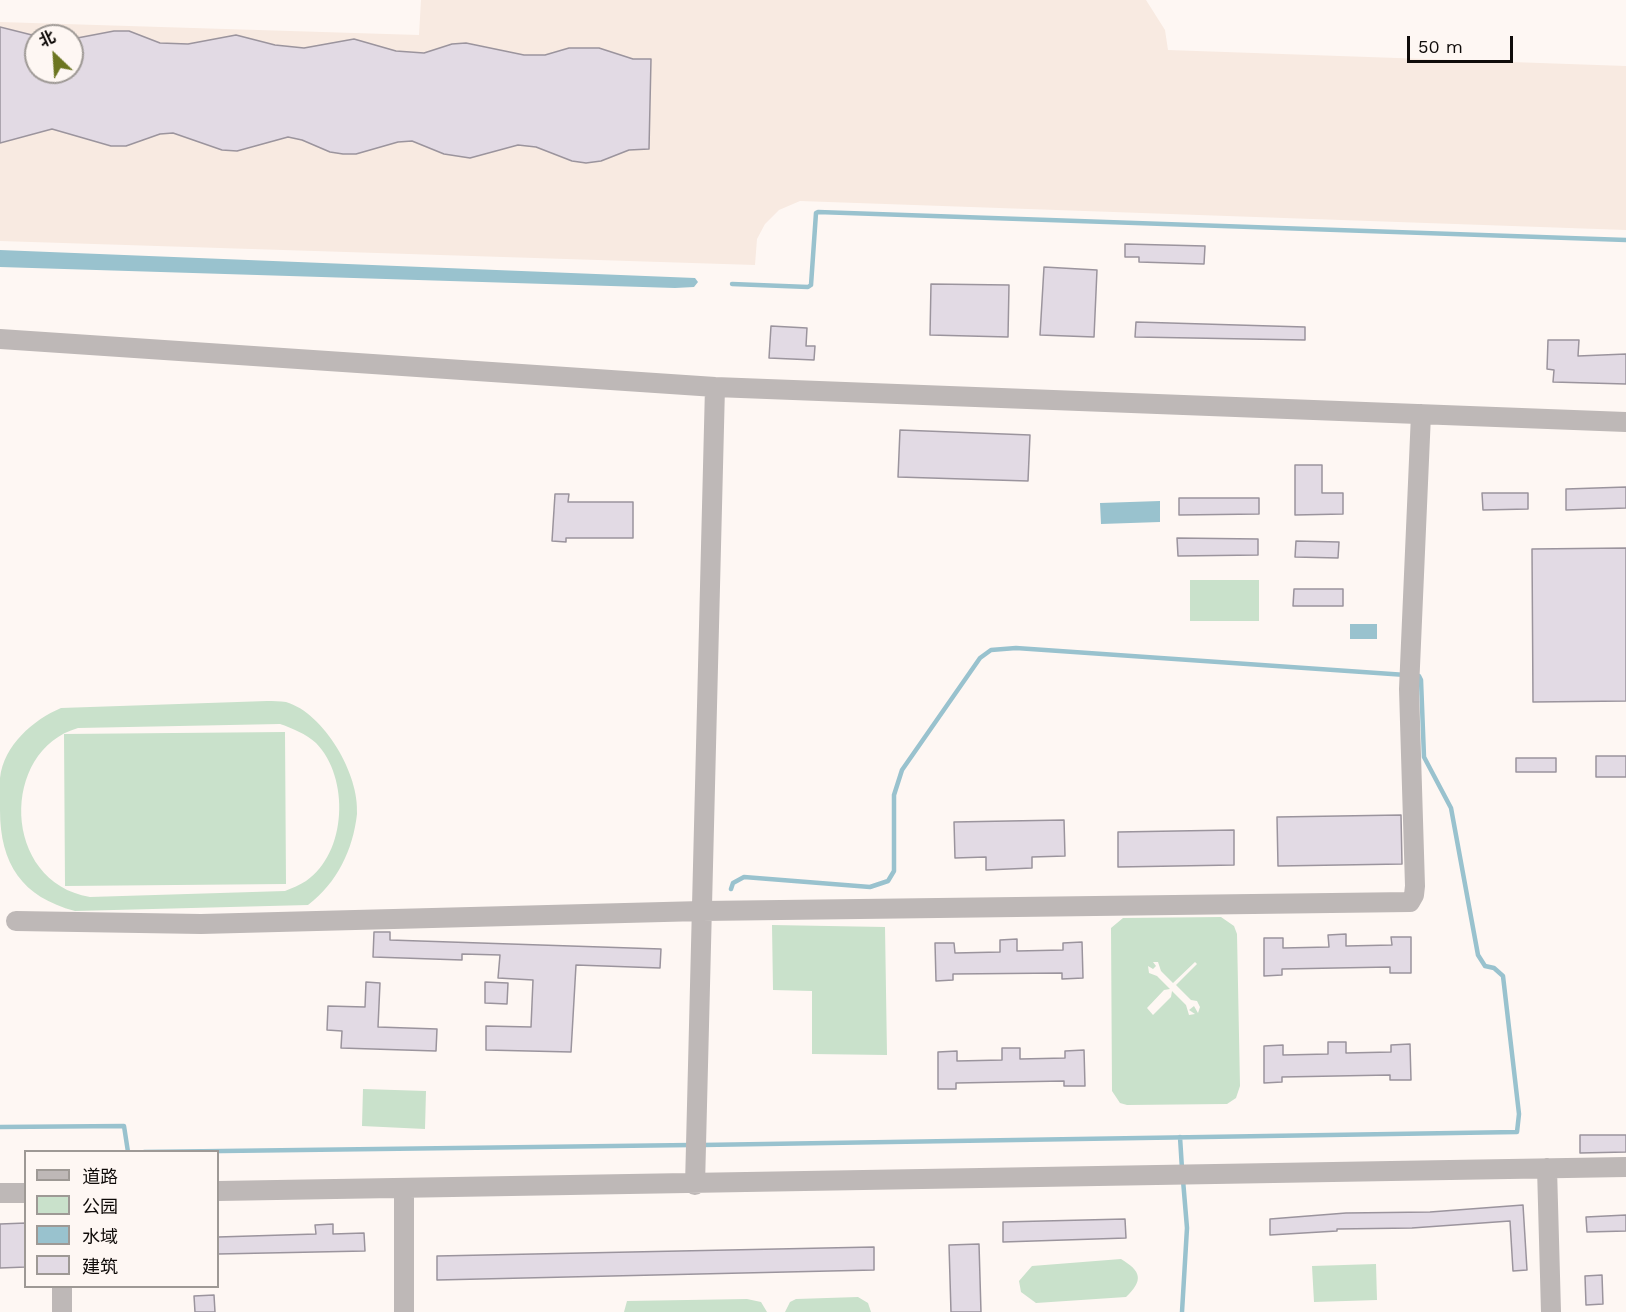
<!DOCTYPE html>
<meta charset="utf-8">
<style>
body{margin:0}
#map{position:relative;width:1626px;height:1312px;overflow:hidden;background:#fef7f3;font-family:"Work Sans","Noto Sans SC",sans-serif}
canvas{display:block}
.legend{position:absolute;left:24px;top:1150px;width:195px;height:138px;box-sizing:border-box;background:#fef7f3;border:2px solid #9e9995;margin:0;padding:8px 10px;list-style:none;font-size:18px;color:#0f0b09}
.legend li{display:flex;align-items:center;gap:12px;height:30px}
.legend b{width:30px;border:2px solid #9e9995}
.north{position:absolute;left:24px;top:24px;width:60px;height:60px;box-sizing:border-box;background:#fef7f3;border:2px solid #9e9995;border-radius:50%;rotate:335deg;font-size:16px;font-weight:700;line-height:24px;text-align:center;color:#0f0b09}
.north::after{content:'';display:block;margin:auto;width:21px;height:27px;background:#6c7621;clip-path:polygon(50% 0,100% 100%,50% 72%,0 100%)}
.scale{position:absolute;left:1407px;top:36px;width:106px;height:27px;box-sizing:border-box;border:3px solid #0f0b09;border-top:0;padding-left:8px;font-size:18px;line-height:21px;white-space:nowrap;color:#0f0b09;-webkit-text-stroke:4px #fef7f3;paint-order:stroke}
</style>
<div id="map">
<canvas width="1626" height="1312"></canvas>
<ul class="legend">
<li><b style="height:8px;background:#beb8b7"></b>道路</li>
<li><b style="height:16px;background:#c9e1cb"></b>公园</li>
<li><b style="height:16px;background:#99c2ce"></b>水域</li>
<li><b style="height:16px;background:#e2dae4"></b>建筑</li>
</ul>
<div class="north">北</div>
<div class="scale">50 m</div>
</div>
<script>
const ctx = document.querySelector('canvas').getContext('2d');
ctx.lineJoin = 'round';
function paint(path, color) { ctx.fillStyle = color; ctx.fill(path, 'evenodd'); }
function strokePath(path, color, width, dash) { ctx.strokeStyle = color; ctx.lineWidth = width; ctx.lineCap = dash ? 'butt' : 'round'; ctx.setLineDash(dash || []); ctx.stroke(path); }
const built = new Path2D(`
 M421 0H1146L1165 30 1168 50 1626 66V230L800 201 779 210 765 224 757 239 755 265 0 241V22L419 35ZM36 36H72V72H36Z`);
const green = new Path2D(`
 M1190 580H1259V621H1190Z
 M267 701C273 701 280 701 286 702 324 713 360 775 357 814 353 850 337 883 308 905L75 911C22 897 0 864 0 810 0 800 0 788 0 778 4 745 33 720 61 708ZM280 724C292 728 306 734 316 743 350 778 347 853 306 881 300 885 292 888 285 891L90 897C1 882 0 750 78 728Z
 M285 732 286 884 65 886 64 734Z
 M1221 917 1234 926 1237 934 1240 1086 1236 1098 1227 1104 1127 1105 1120 1103 1112 1091 1111 928 1123 918ZM1153 962H1158L1161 971 1173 983 1195 962 1197 964 1176 985 1191 1000 1197 1001 1200 1007 1198 1013 1194 1006 1189 1010 1195 1014 1189 1015 1186 1005 1172 991 1171 997 1153 1015 1147 1008 1164 990 1170 989 1157 976 1149 973 1148 966 1153 969 1156 966Z
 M772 925 885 927 887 1055 812 1054V991L773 990Z
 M363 1089 426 1091 425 1129 362 1126Z
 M1121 1259C1141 1271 1144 1280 1126 1297L1036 1303 1021 1292 1019 1281 1032 1266Z
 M1376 1264 1377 1300 1314 1302 1312 1266Z
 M858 1297 868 1303 871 1312H785L790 1302 796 1299Z
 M747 1299 761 1302 767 1312H624L627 1301Z`);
const water = new Path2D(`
 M0 250 695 278 698 282 694 287 675 288 0 267Z
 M1160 501V522L1101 524 1100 503Z
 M1350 624H1377V639H1350Z`);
const stream = new Path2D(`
 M732 284 808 287 811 285 816 213 818 212 1626 240
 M731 889 733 883 744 877 870 887 888 881 894 871V795L902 770 980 658 991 650 1016 648 1406 675
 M0 1127 124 1126 128 1152
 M1180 1137 1182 1169
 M702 1145 1517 1132 1519 1114 1503 976 1494 968 1485 966 1478 955 1451 808 1424 757 1421 680 1419 676H1414
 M144 1152 691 1145
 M1182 1312 1187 1228 1183 1180`);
const building = new Path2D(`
 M0 27 36 36V72H72V39L114 31H129L160 43 188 44 236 35 275 45 304 48 354 39 396 51 424 53 452 44 466 43 524 55H545L569 48H599L633 59H651L649 149 629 150 601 161 586 163 572 161 536 147 518 145 470 158 444 154 412 141 398 142 356 154H343L330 152 302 140 288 137 237 151 222 150 173 133 160 134 126 146H111L52 129 0 143Z
 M1125 244 1205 246 1204 264 1139 262V257H1125Z
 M1044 267 1097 270 1094 337 1040 335Z
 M931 284 1009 285 1008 337 930 335Z
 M1136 322 1305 327V340L1135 337Z
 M771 326 807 328 806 346H815L814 360 769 358Z
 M1548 340H1579L1578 356 1626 354V384L1553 382 1554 370 1547 369Z
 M900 430 1030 435 1028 481 898 477Z
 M1295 465H1322V493H1343V514L1295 515Z
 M1626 487V508L1566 510V489Z
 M1482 493H1528V509L1483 510Z
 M555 494H569L568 502H633V538H566V542L552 541Z
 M1179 498H1259V514L1179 515Z
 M1177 538 1258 539V555L1178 556Z
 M1296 541 1339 542 1338 558 1295 557Z
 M1626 548V701L1533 702 1532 549Z
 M1294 589H1343V606H1293Z
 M1596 756H1626V777H1596Z
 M1516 758H1556V772H1516Z
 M1401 815 1402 864 1278 866 1277 817Z
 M1064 820 1065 856 1032 857V868L986 870V857L955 858 954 822Z
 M1234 830V865L1118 867V832Z
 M374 932H390V940L661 949 660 968 576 965 571 1052 486 1050V1026L531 1027 533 980 498 978 500 955 462 954V960L373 957Z
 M1346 934V946L1392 945 1391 937H1411V973H1390V967L1282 969V975L1264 976V938H1283V948L1329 947 1328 935Z
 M1017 939V951L1063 950V943L1082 942 1083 978 1062 979V973L953 974V980L936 981 935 943H954L955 953 1000 952V940Z
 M366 982 380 983 378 1027 437 1029 436 1051 341 1048 342 1031 327 1030 328 1006 365 1007Z
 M485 982 508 983 507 1004 485 1003Z
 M1328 1042H1346V1053L1391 1052V1045L1410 1044 1411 1080H1390V1075L1282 1077V1082L1264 1083V1046L1283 1045V1055L1328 1054Z
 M1002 1048H1020V1059L1065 1058V1051L1084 1050 1085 1086H1064V1081L956 1083V1089H938V1052L957 1051V1061L1002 1060Z
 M1580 1135H1626V1152L1580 1153Z
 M1523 1205 1527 1270 1513 1271 1510 1221 1412 1228 1337 1229V1231L1270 1235V1219L1346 1213 1430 1212Z
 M1626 1215V1231L1587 1232 1586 1217Z
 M1125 1219 1126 1238 1003 1242V1222Z
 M26 1223V1267L0 1268V1224Z
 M333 1224V1234L364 1233 365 1251 218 1254V1237L316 1234 315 1225Z
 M979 1244 981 1312H951L949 1245Z
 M874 1247V1270L437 1280V1256Z
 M1602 1275 1603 1304 1586 1305 1585 1276Z
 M214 1295 215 1312H195L194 1296Z`);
const minor = new Path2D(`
 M0 339 715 387 1626 422
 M16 921 201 924 702 911 1410 902 1414 895 1415 886 1409 689 1421 414
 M1547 1168 1551 1312
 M695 1185 715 387
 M218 1191 1626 1167
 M0 1193H26
 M62 1286V1312
 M404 1312V1189`);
paint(built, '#f8eae1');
paint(green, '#c9e1cb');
paint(water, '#99c2ce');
strokePath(stream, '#99c2ce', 4.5);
paint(building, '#e2dae4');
strokePath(building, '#9b949d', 1.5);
strokePath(minor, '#beb8b7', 20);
</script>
